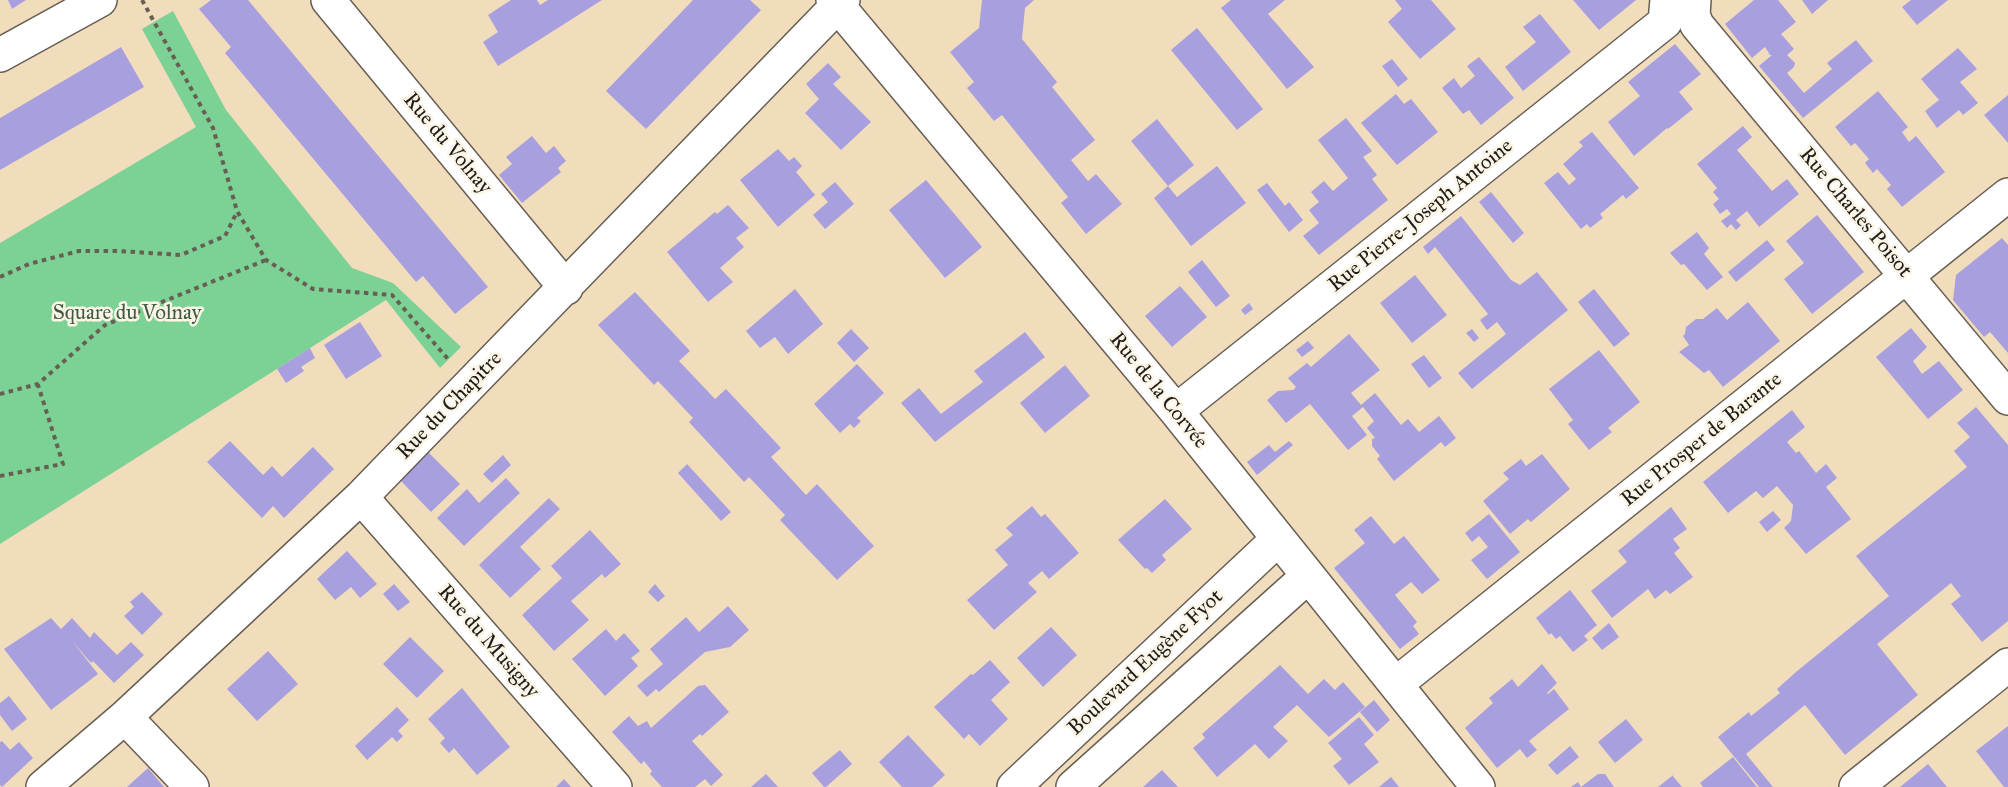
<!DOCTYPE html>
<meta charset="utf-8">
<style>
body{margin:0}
canvas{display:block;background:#f1dcbc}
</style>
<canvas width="2008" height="787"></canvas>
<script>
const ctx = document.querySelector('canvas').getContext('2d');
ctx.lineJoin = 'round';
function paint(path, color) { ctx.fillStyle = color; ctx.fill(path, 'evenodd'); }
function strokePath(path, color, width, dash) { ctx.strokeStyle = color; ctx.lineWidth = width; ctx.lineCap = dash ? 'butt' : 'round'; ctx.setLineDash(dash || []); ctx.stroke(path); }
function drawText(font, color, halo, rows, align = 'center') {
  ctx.font = font + ' "IM FELL Great Primer",serif'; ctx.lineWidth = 5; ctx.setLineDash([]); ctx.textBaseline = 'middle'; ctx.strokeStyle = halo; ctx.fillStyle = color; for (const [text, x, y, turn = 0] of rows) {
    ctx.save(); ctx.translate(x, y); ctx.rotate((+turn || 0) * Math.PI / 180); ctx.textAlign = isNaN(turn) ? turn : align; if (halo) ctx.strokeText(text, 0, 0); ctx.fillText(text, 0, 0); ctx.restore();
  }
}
const green = new Path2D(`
 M173 11 226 110 352 268 393 283 461 347 440 368 386 300 0 544V243L196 127 142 29Z`);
const building = new Path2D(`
 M8 0H26L12 9Z
 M211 0H248L488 287 455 314 423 276 416 282 225 53 231 47 199 9Z
 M511 0H537L540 5 548 0H602L498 66 483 42 498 32 488 15Z
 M693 0H750L761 10 646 129 606 91Z
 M982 0H1034L1025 8 1022 39 1057 82 1052 87 1095 140 1071 160 1088 181 1096 174 1122 204 1086 234 1061 203 1068 197 1002 115 994 121 967 88 974 82 950 52 979 28Z
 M1231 0H1285L1268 14 1314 67 1287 89 1221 8Z
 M1395 0H1431L1456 29 1420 59 1388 22 1402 9Z
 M1573 0H1636L1599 30Z
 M1754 0H1778L1796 22 1781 34 1794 49 1787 55 1795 63 1794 67 1787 73 1804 93 1832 69 1827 63 1856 40 1873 61 1803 118 1759 66 1772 55H1770L1765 47 1752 58 1725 24Z
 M1802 0H1828L1812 14Z
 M1911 0H1948L1917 25 1902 7Z
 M1540 14 1571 52 1523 91 1505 67 1536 42 1523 27Z
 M1197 28 1263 109 1237 130 1171 50Z
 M1675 44 1701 74 1679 92 1693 109 1668 129 1667 128 1634 156 1608 122 1640 96 1628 82Z
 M121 47 144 87 0 170V118Z
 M1958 48 1977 69 1960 82 1978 103 1963 115 1959 110 1937 128 1925 111 1939 100 1921 79Z
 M1479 57 1514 98 1481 125 1469 110 1463 114 1442 88 1454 78 1461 88 1475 76 1467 66Z
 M1392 59 1408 79 1398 87 1382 66Z
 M828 63 841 77 833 84 871 122 841 150 805 113 819 99 806 84Z
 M1878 91 1908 127 1902 132 1909 142 1916 136 1945 172 1902 207 1887 189 1891 185 1877 169 1873 173 1865 163 1869 159 1855 143 1851 146 1835 127Z
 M1396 94 1404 104 1411 99 1438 132 1397 165 1361 123Z
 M2008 95V143L1984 115Z
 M1346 118 1372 151 1363 157 1377 175 1372 179 1388 200 1319 255 1303 236 1319 223 1309 210 1319 202 1311 192 1324 181 1333 191 1348 178 1318 140Z
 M1157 119 1194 165 1168 186 1131 141Z
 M1743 126 1752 137 1737 150 1772 191 1787 179 1799 194 1759 227 1747 211 1736 220 1741 225 1736 230 1731 224 1727 228 1721 221 1731 214 1727 209 1720 214 1713 204 1719 199 1713 192 1717 188 1697 164Z
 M1592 132 1639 188 1626 199 1623 195 1600 214 1603 218 1590 228 1587 224 1581 229 1544 183 1558 172 1569 185 1576 179 1563 164 1583 146 1579 142Z
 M532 136 546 153 554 146 566 161 558 168 561 172 522 203 499 175 512 164 506 157Z
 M778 149 789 161 794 157 802 166 796 172 815 195 778 227 740 180Z
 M1217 166 1246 203 1191 246 1154 198 1168 186 1177 197Z
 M926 180 982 247 945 278 889 210Z
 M835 182 854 204 825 229 813 215 828 202 821 194Z
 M1267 183 1285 206 1289 202 1303 220 1289 232 1257 190Z
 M1491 192 1524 233 1513 243 1479 202Z
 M728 205 749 228 736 238 744 247 720 268 733 282 708 302 667 252 715 212 717 214Z
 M1817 215 1864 272 1812 314 1784 279 1804 263 1786 241Z
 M1461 216 1511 280 1520 285 1537 272 1568 310 1472 389 1458 373 1506 334 1497 322 1487 330 1480 320 1488 314 1435 247 1428 254 1423 247Z
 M1697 232 1709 248 1704 254 1723 277 1707 290 1684 264 1681 265 1670 253Z
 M2002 238 2008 245V353L1990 332 1984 337 1953 300 1956 275Z
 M1767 240 1775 250 1736 282 1728 272Z
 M1202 260 1230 296 1216 307 1188 272Z
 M1415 275 1447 315 1412 343 1380 303Z
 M1180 286 1207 317 1172 347 1145 316Z
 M795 289 823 324 788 354 775 337 760 348 746 331Z
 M1594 289 1630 334 1614 347 1578 302Z
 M635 292 690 351 679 361 715 399 726 389 781 448 771 457 806 495 817 484 874 546 837 580 780 520 785 515 749 477 744 482 689 422 693 418 658 381 654 385 598 325Z
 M1748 302 1780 341 1723 387 1709 370 1704 373 1679 352 1689 345 1683 336 1685 334 1686 327 1696 319H1703L1717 308 1727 320Z
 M1249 303 1253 309 1245 315 1241 310Z
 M360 322 382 356 346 379 324 345Z
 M1911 328 1927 347 1913 361 1922 374 1939 361 1963 390 1928 419 1876 357Z
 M851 329 869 348 854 362 837 343Z
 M1472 329 1479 338 1474 342 1466 333Z
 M1025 332 1045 357 935 442 901 403 919 388 941 414 983 382 974 371Z
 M1349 334 1380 370 1351 393 1361 405 1375 393 1401 425 1408 419 1419 432 1439 416 1456 438 1445 447 1441 442 1394 481 1377 459 1380 456 1372 446V439L1375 438 1367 428 1374 421 1363 407 1352 416 1367 435 1348 450 1310 404 1286 423 1267 400 1278 391 1293 390 1296 387 1288 378 1307 363 1311 367Z
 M1308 341 1314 348 1302 357 1296 350Z
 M310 348 315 358 301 367 304 371 286 383 277 369Z
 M1599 350 1640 402 1608 428 1612 432 1589 450 1568 424 1573 420 1549 389Z
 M1424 355 1442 378 1429 388 1411 364Z
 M857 364 884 393 857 418 861 421 854 428 850 424 840 433 814 404Z
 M1065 365 1090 396 1045 433 1020 403Z
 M1976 407 2008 445V621L1982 642 1951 604 1961 596 1951 583 1877 644 1918 695 1845 755 1805 705 1746 754 1773 787H1759L1718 737 1749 712 1751 716 1780 693 1777 689 1796 672 1889 596 1856 556 1967 467 1954 451 1970 437 1957 423Z
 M1792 410 1805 427 1787 442 1796 453 1799 451 1816 473 1826 464 1837 478 1826 487 1851 519 1806 554 1784 528 1791 521 1793 505 1777 486 1763 498 1756 491 1728 513 1703 482Z
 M230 441 263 475 272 466 282 477 313 447 334 469 284 518 273 506 262 518 207 462Z
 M1289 441 1293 445 1257 475 1247 462 1269 445 1275 452Z
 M428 452 460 484 431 512 400 480Z
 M1542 454 1570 489 1531 522 1528 519 1510 534 1483 501 1509 479 1503 473 1521 459 1526 466Z
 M503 455 511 465 492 483 483 474Z
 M687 464 731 512 721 521 678 473Z
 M506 478 520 493 464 546 437 518 467 489 479 503Z
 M549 498 560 509 520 547 541 569 510 598 479 565Z
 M1165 499 1192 529 1162 555 1166 560 1152 573 1147 568 1145 569 1118 540Z
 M1032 506 1041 517 1045 514 1079 553 1049 579 1042 571 1028 583 1037 592 994 630 967 600 1008 565 995 550 1013 535 1006 528Z
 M1671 507 1687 529 1673 539 1680 548 1674 553 1693 577 1670 594 1666 590 1655 599 1648 589 1612 618 1591 591 1627 562 1618 551Z
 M1773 511 1781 520 1767 532 1759 522Z
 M1489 514 1520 552 1487 579 1471 560 1488 547 1479 536 1472 542 1465 533Z
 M1371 516 1394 544 1404 536 1440 580 1422 594 1411 582 1395 595 1417 622 1413 626 1419 634 1400 649 1334 568 1365 543 1354 530Z
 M590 530 621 564 605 578 602 574 571 601 589 620 554 651 522 615 562 578 551 566Z
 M347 551 377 584 360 598 351 587 335 600 317 579Z
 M394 584 410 602 398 611 383 594Z
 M655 584 665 596 658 602 648 592Z
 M1570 590 1597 625 1584 636 1588 640 1573 652 1560 636 1556 639 1551 633 1549 635 1536 618Z
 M142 592 163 614 142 635 124 616 134 607 130 602Z
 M728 606 749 630 730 647 705 652 659 692 656 689 647 697 637 686 663 664 650 649 686 617 699 632Z
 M51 618 61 629 72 618 90 638 94 632 117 655 131 642 144 655 114 683 93 661 91 663 72 641 98 674 51 710 4 649Z
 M1609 623 1619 637 1602 650 1592 638Z
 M1051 627 1077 655 1043 687 1017 658Z
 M606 629 616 641 624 633 640 651 631 658 638 666 605 696 572 659Z
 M410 637 444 671 417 698 383 664Z
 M268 651 298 684 257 721 227 689Z
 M990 660 1010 682 991 700 1008 719 980 746 969 734 964 739 934 707 971 674 973 675Z
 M1542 664 1557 683 1547 693 1548 694 1554 689 1569 709 1529 741 1537 750 1527 758 1520 749 1497 768 1465 728 1493 703 1489 698 1512 679 1518 687Z
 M1280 665 1308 694 1324 679 1335 690 1343 682 1365 707 1329 737 1297 705 1273 727 1288 741 1269 759 1255 744 1217 777 1193 748 1205 738 1202 734Z
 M705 685 729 712 702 736 700 734 692 741 723 775 711 786 705 779 695 787H662L650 774 652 771 644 761 641 764 612 732 629 716 638 726 647 721 651 728 698 686Z
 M462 688 510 747 477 775 454 748 449 753 440 743 445 738 428 719Z
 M9 696 27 719 12 731 0 715V703Z
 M1374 700 1390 720 1377 732 1360 712Z
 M397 707 409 720 398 731 403 736 397 742 392 737 367 760 355 746Z
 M1359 717 1374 735 1364 744 1379 762 1349 785 1333 766 1342 759 1328 743Z
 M1626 719 1643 740 1615 763 1598 742Z
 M2008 726V787H2004L1976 751Z
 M908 735 945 775 932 787H902L879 762Z
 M2 741 10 750 19 742 33 758 2 787 0 785V742Z
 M1570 746 1579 757 1557 775 1548 765Z
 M840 750 852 764 826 787H824L812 773Z
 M1733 757 1757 787H1703L1700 783Z
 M1928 764 1947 787H1900Z
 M148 768 164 787H127Z
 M1162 770 1178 787H1143Z
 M766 774 778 787H751Z
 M1598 774H1605L1614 787H1571L1578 782 1581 787Z
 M1672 775 1682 787H1658L1672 776Z
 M1391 777 1399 787H1379Z
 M564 779 571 787H556Z`);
const path = new Path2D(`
 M142 0 213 128 237 211 266 260 313 289 392 295 448 359
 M0 277 29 264 79 251H118L181 255 225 236 237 212
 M0 394 38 384 105 325 266 260
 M0 476 63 464 38 385`);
const minor = new Path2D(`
 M328 0 566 288
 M833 0 1176 411 1478 787
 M1694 0 1693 15 1697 25 2008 398
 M0 55 100 0
 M1176 411 1665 22 1667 0
 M361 497 615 787
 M1396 684 2008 195
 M125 717 192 787
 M43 787 125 717 361 497 843 0
 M1014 787 1278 539
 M1073 787 1307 577
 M1856 787 2008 665`);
const streetNames = [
 ["Rue du Volnay",447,144,50],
 ["Rue Charles Poisot",1855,213,50],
 ["Rue Pierre-Joseph Antoine",1421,216,-39],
 ["Rue de la Corvée",1158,391,51],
 ["Rue du Chapitre",450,406,-46],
 ["Rue Prosper de Barante",1702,440,-39],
 ["Rue du Musigny",488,642,49],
 ["Boulevard Eugène Fyot",1146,663,-43]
];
const parkNames = [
 ["Square du Volnay",127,314]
];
paint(green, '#7cd194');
paint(building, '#a8a0de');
strokePath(minor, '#675f54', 36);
strokePath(path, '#675f54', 4, [4.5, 4.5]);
strokePath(minor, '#fff', 33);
drawText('21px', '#1c1c1c', '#fcf5e5', streetNames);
drawText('21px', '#3e5b46', '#fcf5e5', parkNames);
</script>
